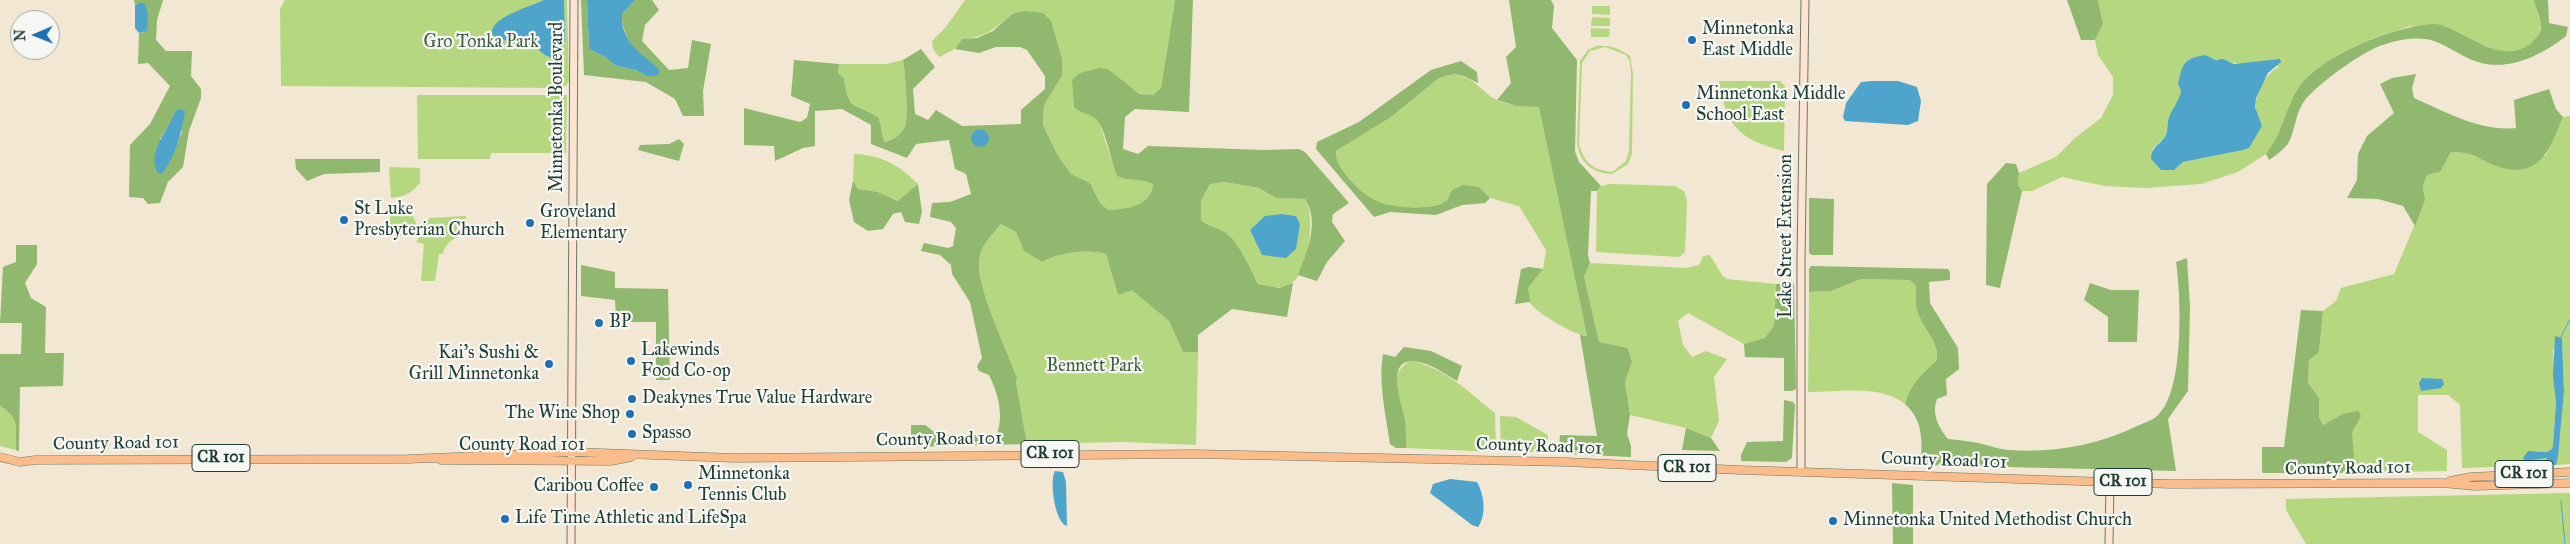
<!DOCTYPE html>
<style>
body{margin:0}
#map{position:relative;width:2570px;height:544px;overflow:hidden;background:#f2e7d2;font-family:"IM FELL Great Primer",serif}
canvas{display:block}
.north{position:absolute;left:10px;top:10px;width:50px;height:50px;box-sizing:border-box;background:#f6f6f2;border:1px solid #a0aca6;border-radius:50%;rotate:269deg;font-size:14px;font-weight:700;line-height:20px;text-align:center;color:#1f3d34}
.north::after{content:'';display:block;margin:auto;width:18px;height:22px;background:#1f6fb2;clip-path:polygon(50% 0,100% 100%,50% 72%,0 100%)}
</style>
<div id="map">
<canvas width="2570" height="544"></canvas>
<div class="north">N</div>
</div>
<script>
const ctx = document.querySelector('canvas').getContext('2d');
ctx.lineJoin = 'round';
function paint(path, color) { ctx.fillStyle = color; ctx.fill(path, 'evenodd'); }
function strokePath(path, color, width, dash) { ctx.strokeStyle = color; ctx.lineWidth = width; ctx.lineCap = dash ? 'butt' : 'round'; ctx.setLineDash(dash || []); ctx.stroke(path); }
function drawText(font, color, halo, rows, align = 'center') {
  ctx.font = font + ' "IM FELL Great Primer",serif'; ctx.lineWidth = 4.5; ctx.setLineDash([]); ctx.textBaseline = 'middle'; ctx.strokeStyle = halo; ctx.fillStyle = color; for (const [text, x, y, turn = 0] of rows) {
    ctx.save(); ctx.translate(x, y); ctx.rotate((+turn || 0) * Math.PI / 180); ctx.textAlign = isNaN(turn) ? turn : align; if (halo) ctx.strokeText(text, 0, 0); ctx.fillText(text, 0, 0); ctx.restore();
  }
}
const green = new Path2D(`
 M285 0H567L569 81 566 86 559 88 281 86 280 9Z
 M965 0H1175L1161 88 1153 95 1139 94 1132 90 1091 115 1099 122 1117 176C1129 182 1141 178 1153 184 1151 206 1127 209 1108 210L1100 203 1090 183 1071 174 1057 154 1043 125 1044 105 1062 76 1012 14C996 28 984 38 962 39L955 49 939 57 933 49 932 41 945 28Z
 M2098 0H2534L2541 24 2539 37 2520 52 2503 53 2484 45 2411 26 2374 38 2338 57 2290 105 2277 142 2266 154 2238 172 2201 184 2145 188 2105 186 2062 177 2032 191H2022L2018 185 2019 173 2056 157 2075 138 2101 118 2113 95V77L2098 55 2095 40 2103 24ZM2205 55C2226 66 2254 63 2279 66 2268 73 2258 87 2256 101 2254 107 2257 110 2257 116 2257 128 2254 145 2243 150L2183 162 2174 170H2161L2151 159 2153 148 2165 137 2169 117 2178 104 2181 91 2178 84Z
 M1592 6H1610V15L1592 14Z
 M1592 17 1610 18V26H1591Z
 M1591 28 1610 29 1609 37H1591Z
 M1596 46C1609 45 1619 48 1630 56L1633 74 1632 154 1628 164 1612 174C1592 173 1580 163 1577 143L1580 61 1588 50ZM1605 47 1626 55 1630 62 1631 73 1629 150 1626 161 1612 172C1592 170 1584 162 1579 144L1582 63 1590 51Z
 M903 60C905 71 909 116 905 126 901 136 893 140 884 142L879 118C855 103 847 110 844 78L838 73 839 64H886Z
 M1454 74C1476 77 1481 93 1499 101 1511 106 1525 106 1539 106L1587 336C1576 336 1537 313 1531 304 1528 300 1528 294 1528 288L1543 269 1546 250 1519 206 1490 198 1479 187 1452 190C1450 193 1449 198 1447 200 1437 211 1391 208 1379 203 1364 197 1333 167 1336 151L1391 117 1439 78Z
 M1719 81H1780L1785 86 1784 151C1738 139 1727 127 1719 81Z
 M417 95H567L566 153H491L490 159H418Z
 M2570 116V464L2556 465 2564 392 2562 338 2553 350 2556 402 2553 445 2552 449 2547 452 2535 451 2541 458H2546L2551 465 2462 468 2460 405 2448 395H2418V432L2447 450V471L2346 473C2357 449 2354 437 2343 414L2323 425 2319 417V398L2308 384 2309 359 2319 352 2323 311 2336 301 2341 288 2394 274 2425 200 2423 186 2427 175 2440 172 2451 152H2467L2503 168 2546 155 2563 117Z
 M854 154C882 155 899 165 918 184L899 201 878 192 858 189 853 181Z
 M389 167 420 168V183C411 193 404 197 391 198Z
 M1224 182 1259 188 1276 198 1305 199C1316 215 1309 271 1292 283 1282 291 1269 286 1258 284 1252 271 1238 241 1226 233 1218 227 1210 228 1201 220V201L1210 184ZM1282 214 1296 216 1300 224 1278 256 1262 255 1250 230Z
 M1610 184 1675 186 1684 191 1687 201 1685 252 1679 257 1596 252 1597 191 1601 186Z
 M390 210H403L412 214 416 223 415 236H390Z
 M466 216 465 234C454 238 445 242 443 254H439L435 281H421L424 244 416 242C423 234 423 224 430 218Z
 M1001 224 1016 232 1024 251 1042 262C1061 252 1085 249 1106 254L1118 295 1132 289 1169 321 1183 352H1198L1196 445 1124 442 1027 444 1016 382 1017 378C1007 350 976 287 979 260 981 245 992 235 1001 224Z
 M1710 255 1722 275 1727 279 1776 284 1774 326 1766 338 1744 344 1688 313 1678 321 1683 345 1692 357 1706 351 1727 359 1714 377 1719 421 1711 438 1686 428 1630 415 1625 382 1632 362 1628 348 1599 342 1584 276 1590 263 1686 268 1699 265 1703 256Z
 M1861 279 1910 280 1916 286C1916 294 1915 303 1917 310 1922 328 1939 341 1937 360 1922 374 1910 384 1905 404 1881 384 1837 392 1808 392L1809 292 1831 291Z
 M1410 361C1445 367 1468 392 1495 413L1496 452 1406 448C1406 439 1406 429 1404 419 1400 399 1386 374 1410 361Z
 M0 406C21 418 15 429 16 450L0 446Z
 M1500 416 1516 417 1548 435 1547 452H1501Z
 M2570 493V544H2306L2286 510V499Z`);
const forest = new Path2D(`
 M134 0H163L157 20 156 40 166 51H192L191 76 201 89V98L189 131 183 167 168 182 160 203 148 204 143 198 129 197 130 145 150 124 170 86 148 63 138 64 139 33 144 32 138 3 135 6ZM175 111 182 132 172 153 160 139 172 121Z
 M581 0H587L589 49 605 57 616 66 636 70 646 76 642 56C630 47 621 29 622 14L635 0H652L659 10 645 25 642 41 669 70 688 68 692 40 711 44 703 91 704 116H683L675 99 646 82 584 75Z
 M1175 0H1193L1189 112 1135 109 1125 117 1123 149 1138 154 1148 146 1264 150 1299 149 1305 152 1349 203 1333 214 1332 222 1345 241 1327 262 1317 281 1298 275C1307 252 1320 222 1305 199L1276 198 1259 188 1224 182 1210 184 1201 201V220C1210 228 1218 227 1226 233 1239 242 1251 270 1258 284L1279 288 1293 283 1287 317 1232 309 1198 335V352H1183L1169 321 1132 290 1118 295 1106 254C1085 249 1061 252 1042 262L1024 251 1016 232 1001 224C992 235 981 245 979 260 976 287 1007 350 1017 378L1016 382 1027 444 911 447V425H925L937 434 964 436 997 434C1004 415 998 393 989 375L979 371 977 366 982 358 970 302 952 274 951 265 940 255 921 251 924 243 948 248 953 246 956 228 951 222 930 217 932 203 950 202 971 194 966 174 955 169 949 140 916 144 907 158 871 144V125L842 109 815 111V146L803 148 775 161 774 146 744 145V108L800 122 807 118 810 104 791 96 794 60 839 64 838 73 844 78C848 112 854 102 879 118L884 142C893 140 901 136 905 126 909 116 905 71 903 60L921 49 935 67 913 89 915 114 928 120 936 110 962 126 1021 124V110L1045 89V76L1027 50 1020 47H996L979 53 955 49 962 39 977 38 993 31 1012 14 1025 11 1043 13 1051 21 1062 59V76L1044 105 1043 125 1057 154 1071 174 1090 183 1100 203 1108 210C1127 209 1151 206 1153 184 1141 178 1129 182 1117 176 1112 163 1105 129 1097 120 1090 113 1081 114 1074 107L1072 80 1080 73 1099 68 1108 69 1139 94 1153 95 1161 88Z
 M1509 0H1551L1554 6 1552 28 1577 60 1575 151 1579 162 1601 186 1597 191H1591L1588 255 1590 263 1584 276 1599 342 1628 348 1632 362 1625 382 1630 415 1627 434 1631 446V457L1566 454 1559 451 1560 435 1597 436 1580 335 1587 336 1539 107 1517 106 1497 100 1511 83 1506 57 1516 47Z
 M2067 0H2098L2103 24 2095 40H2081Z
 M2534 0H2548L2549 23 2568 27 2566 36C2542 55 2507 73 2475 61 2461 56 2448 46 2434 41 2416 35 2391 41 2375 48 2357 56 2313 87 2303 103 2295 115 2294 136 2287 145 2282 151 2275 156 2269 160L2266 154C2286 131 2286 95 2310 75 2338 50 2398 25 2435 24 2441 24 2448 28 2453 30 2477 41 2506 63 2530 44 2536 38 2541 35 2541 26 2541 17 2535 8 2534 0Z
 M1461 61 1477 72 1478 83 1464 76 1454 74 1439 78 1391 117 1336 151C1333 167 1364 197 1379 202 1391 208 1437 211 1447 200 1449 198 1450 193 1452 190L1463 185 1479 187 1490 198 1485 203 1462 205 1436 215 1390 212 1374 217 1316 149 1317 142 1359 122 1431 70Z
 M2416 74 2412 88 2414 98C2446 112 2481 132 2516 128L2514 100 2549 89 2556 109 2563 117C2551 145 2542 178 2503 168 2481 162 2477 151 2451 152L2440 172 2427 175 2423 186 2425 200 2415 226 2403 206 2378 199 2347 198 2357 180 2358 154 2367 136 2394 113 2380 84 2392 78Z
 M679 139 684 144 679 161 638 150 640 145 669 144Z
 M295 159H380V172L324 174 307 181 296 169Z
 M2006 163 2016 164 2019 173 2018 185 2022 191 2000 288 1986 285 1987 184Z
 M853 181 858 189 878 192 898 201 918 184 922 212 919 224 905 222 901 212 893 214 883 229 868 231 854 222 849 200Z
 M1809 198 1834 199 1833 255H1812L1809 253Z
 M16 245H37V264L25 283 31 298 46 307 45 353H64L63 386 20 387 19 451 16 450C15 429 21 418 0 406V354H21L22 323H0L3 267 16 262Z
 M2187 258 2190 306 2188 391 2168 419 2176 471 1921 465C1922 442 1924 421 1905 404 1910 384 1922 374 1937 360 1939 341 1922 328 1917 310 1915 303 1916 294 1916 286L1910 280 1861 279 1831 291 1809 292V269L1811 266 1948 269 1950 272V280L1929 282 1930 303 1958 348 1959 369 1946 379 1947 395 1937 399C1931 414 1939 428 1948 439 1958 440 1969 441 1978 443 1988 445 1998 449 2008 450 2053 453 2096 446 2137 426 2143 423 2152 421 2157 416 2185 392 2181 296 2176 262Z
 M581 265 615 272V288L668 289 670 380H656V322H616L615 300 581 296Z
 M1529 267 1543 269 1528 288 1530 302 1515 304 1521 269Z
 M1794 283 1796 389 1792 391H1784V358L1745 357 1744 344 1765 338 1774 326 1776 284Z
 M2090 283 2111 290H2139L2137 342H2108V317L2084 300Z
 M2301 310 2323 311 2319 352 2309 360 2308 383 2319 398V417L2323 425 2343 414 2358 411 2361 416 2352 432 2354 456 2346 473H2263L2262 471V447H2284Z
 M1404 347 1431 351 1462 366 1457 381C1447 375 1437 368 1426 364 1381 349 1401 400 1405 420 1406 429 1406 439 1406 448H1396L1390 444C1386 415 1378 383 1383 354L1395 357Z
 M1784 400 1793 402 1795 405 1792 458 1786 462 1741 461V455L1747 442 1783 441Z
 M1686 428 1711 438 1720 451 1682 450Z
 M1892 483 1913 485V544H1893Z`);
const water = new Path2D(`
 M544 0H564L565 40 557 60 545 55 536 48 495 38C480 20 533 6 544 0Z
 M587 0H635L622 14C620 43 643 53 660 71L657 76H646L636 70 616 66 605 57 589 49Z
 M138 3H144C149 11 148 21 147 31L139 33 135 28V6Z
 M2205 55 2216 60 2223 59 2234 64 2280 59 2281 62 2268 73 2256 98 2255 107 2262 126 2249 148 2243 150 2183 162 2174 170H2161L2151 159C2151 147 2159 145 2165 137 2168 131 2167 122 2169 117 2173 108 2179 101 2181 91L2178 84C2183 63 2183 59 2205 55Z
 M1872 81H1898L1917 87 1921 101 1918 121 1908 125 1845 121 1843 117 1846 103 1861 82Z
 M181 109 185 111C182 132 175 157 162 174L157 172C147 149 169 132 175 111Z
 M971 138a9 9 0 1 1 18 0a9 9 0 1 1-18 0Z
 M1282 214 1296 216 1300 224 1296 249 1286 258 1262 255 1250 230 1265 216Z
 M2555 336 2562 338 2564 392 2558 456 2556 465H2551L2546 458 2525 461 2523 458 2528 451 2547 452 2552 449 2553 445 2556 402 2553 376Z
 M2422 378 2442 379 2444 384 2441 388 2421 391 2419 383Z
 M1055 471 1063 472 1066 482 1067 526C1055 523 1049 481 1055 471Z
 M1450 479 1477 482C1484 494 1487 515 1478 527L1472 525 1430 493 1433 484Z`);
const stream = new Path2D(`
 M2561 337 2570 319
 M2561 501 2565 544`);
const secondary = new Path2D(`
 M1801 471V259L1805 0
 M571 544 574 0
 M2109 544 2110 481`);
const primary = new Path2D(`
 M0 457 20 462 35 460 412 459
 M408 459 573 452 735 458 1195 454 1565 462 1740 470 2171 484 2443 483 2474 486 2570 483
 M441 460 611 461 631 457
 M2450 481 2471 477 2570 472`);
const markers = [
 [1692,40,5,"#1f6fb2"],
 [1686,105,5,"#1f6fb2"],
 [344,220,5,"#1f6fb2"],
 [530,223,5,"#1f6fb2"],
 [599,323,5,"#1f6fb2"],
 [631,361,5,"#1f6fb2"],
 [549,364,5,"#1f6fb2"],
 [632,399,5,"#1f6fb2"],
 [630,414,5,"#1f6fb2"],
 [632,434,5,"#1f6fb2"],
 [688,485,5,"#1f6fb2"],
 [654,487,5,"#1f6fb2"],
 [505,519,5,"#1f6fb2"],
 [1833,521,5,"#1f6fb2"]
];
const shields = [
 [1050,454,58],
 [221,458,58],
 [1687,468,58],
 [2524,474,58],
 [2123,482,58]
];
const shieldNames = [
 ["CR 101",1050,454],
 ["CR 101",221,458],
 ["CR 101",1687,468],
 ["CR 101",2524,474],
 ["CR 101",2123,482]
];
const poiNames = [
 ["Minnetonka",1702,30],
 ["East Middle",1702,51],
 ["Minnetonka Middle",1696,95],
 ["School East",1696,116],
 ["St Luke",354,210],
 ["Presbyterian Church",354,231],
 ["Groveland",540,213],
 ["Elementary",540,234],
 ["BP",609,323],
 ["Lakewinds",641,351],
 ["Food Co-op",641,372],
 ["Kai's Sushi &",539,354,"right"],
 ["Grill Minnetonka",539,375,"right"],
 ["Deakynes True Value Hardware",642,399],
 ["The Wine Shop",620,414,"right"],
 ["Spasso",642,434],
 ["Minnetonka",698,475],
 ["Tennis Club",698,496],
 ["Caribou Coffee",644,487,"right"],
 ["Life Time Athletic and LifeSpa",515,519],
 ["Minnetonka United Methodist Church",1843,521]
];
const parkNames = [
 ["Gro Tonka Park",481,43],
 ["Bennett Park",1094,367]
];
const streetNames = [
 ["Minnetonka Boulevard",558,107,-90],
 ["Lake Street Extension",1787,236,-90],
 ["County Road 101",939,440,-1],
 ["County Road 101",116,444,-1],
 ["County Road 101",522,446],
 ["County Road 101",1539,447,2],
 ["County Road 101",1944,461,2],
 ["County Road 101",2348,469,-1]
];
paint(green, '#b5d780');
paint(forest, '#90b86e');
paint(water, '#4ea4ca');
strokePath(stream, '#4ea4ca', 1);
strokePath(secondary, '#69786b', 9);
strokePath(primary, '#69786b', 9);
strokePath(secondary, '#fde4d0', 7);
strokePath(primary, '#f9bc8a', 8);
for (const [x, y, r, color] of markers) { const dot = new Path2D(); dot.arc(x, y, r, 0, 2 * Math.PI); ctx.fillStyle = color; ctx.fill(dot); strokePath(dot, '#f6f6f2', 2); }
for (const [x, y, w] of shields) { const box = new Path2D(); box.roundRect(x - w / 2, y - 13.5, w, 27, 4); ctx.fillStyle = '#f6f6f2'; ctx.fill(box); strokePath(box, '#1f3d34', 1); }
drawText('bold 16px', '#1f3d34', null, shieldNames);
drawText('18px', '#1f3d34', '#f6f6f2', poiNames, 'left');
drawText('18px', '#3d5c43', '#f6f6f2', parkNames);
drawText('18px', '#1f3d34', '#f6f6f2', streetNames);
</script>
